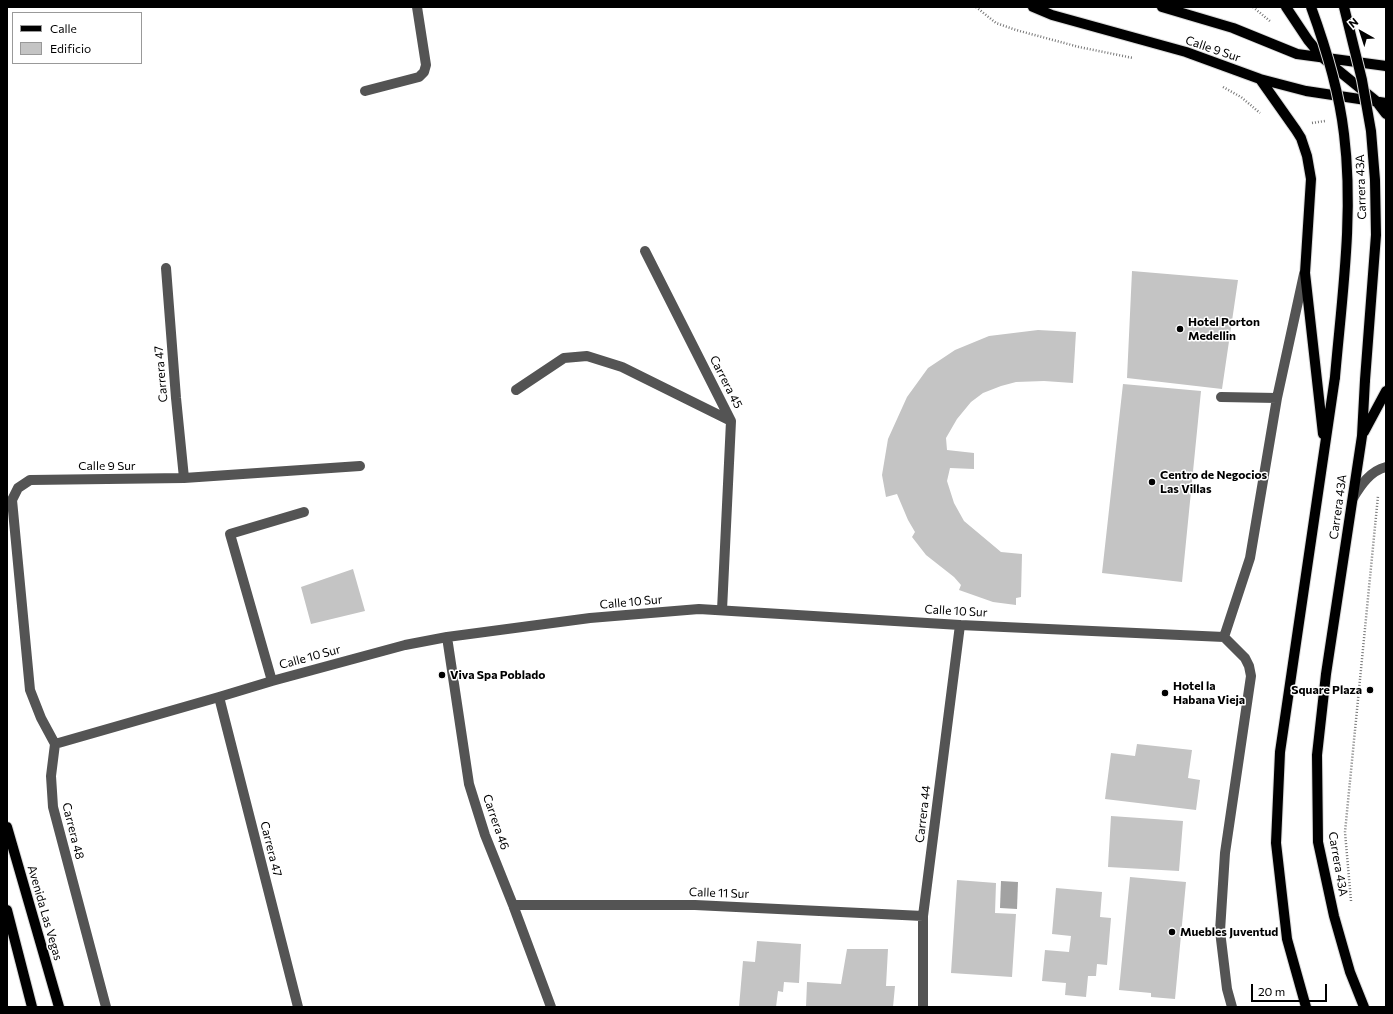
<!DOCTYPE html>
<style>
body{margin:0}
#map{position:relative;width:1393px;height:1014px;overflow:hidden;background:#fff;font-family:Commissioner,sans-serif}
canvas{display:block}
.frame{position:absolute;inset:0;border:8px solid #000;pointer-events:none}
.legend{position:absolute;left:12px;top:12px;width:130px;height:52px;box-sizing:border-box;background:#fff;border:1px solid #999;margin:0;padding:5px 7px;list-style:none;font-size:12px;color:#000}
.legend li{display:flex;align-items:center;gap:8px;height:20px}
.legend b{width:20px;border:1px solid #999}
.north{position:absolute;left:1341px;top:12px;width:40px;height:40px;-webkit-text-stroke:3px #fff;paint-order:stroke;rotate:321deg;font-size:11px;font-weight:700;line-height:16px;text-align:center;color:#000}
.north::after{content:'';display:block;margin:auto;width:14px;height:18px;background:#000;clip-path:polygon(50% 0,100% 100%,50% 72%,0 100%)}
.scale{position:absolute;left:1251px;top:984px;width:76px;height:18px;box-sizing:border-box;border:2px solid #000;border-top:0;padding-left:5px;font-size:12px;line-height:14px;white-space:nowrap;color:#000;-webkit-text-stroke:3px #fff;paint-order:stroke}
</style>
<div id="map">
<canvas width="1393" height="1014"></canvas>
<div class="frame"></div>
<ul class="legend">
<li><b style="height:5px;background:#000"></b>Calle</li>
<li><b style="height:11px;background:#c4c4c4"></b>Edificio</li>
</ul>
<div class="north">N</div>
<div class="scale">20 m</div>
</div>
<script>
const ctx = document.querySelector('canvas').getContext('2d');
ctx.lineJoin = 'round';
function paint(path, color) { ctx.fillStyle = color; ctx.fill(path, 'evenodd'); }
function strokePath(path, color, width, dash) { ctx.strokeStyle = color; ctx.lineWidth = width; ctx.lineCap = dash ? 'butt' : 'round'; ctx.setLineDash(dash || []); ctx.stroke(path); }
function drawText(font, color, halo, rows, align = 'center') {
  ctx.font = font + ' Commissioner,sans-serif'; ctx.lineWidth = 3; ctx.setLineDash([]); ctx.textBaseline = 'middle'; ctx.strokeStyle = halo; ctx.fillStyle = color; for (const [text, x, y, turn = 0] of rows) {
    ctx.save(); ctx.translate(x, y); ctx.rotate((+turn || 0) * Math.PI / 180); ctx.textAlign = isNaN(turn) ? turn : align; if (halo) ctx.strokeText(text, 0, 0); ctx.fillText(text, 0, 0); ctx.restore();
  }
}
const water = new Path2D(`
 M1001 881 1018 882 1017 909 1000 908Z`);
const building = new Path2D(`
 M1132 271 1238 280 1222 389 1127 378Z
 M1038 330 1076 332 1073 383 1044 381 1016 382 1001 386 983 393 971 402 957 419 946 438 947 450 974 453V469L950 468 947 481 954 503 964 521 1001 552 1022 554 1021 597 1016 598V605L993 602 959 590 961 585 954 577 926 555 912 537 915 532 908 520 897 494 886 497 882 475 888 439 907 397 928 368 955 350 989 336Z
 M1123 384 1201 391 1182 582 1102 573Z
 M353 569 365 611 311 624 301 587Z
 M1137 744 1192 750 1188 778 1200 780 1196 810 1105 799 1111 753 1135 756Z
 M1111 816 1183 821 1179 871 1108 867Z
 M1130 877 1186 882 1175 999 1151 997V993L1119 990Z
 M957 880 996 883 995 913 1016 914 1012 977 951 973Z
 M1056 888 1102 892 1100 917 1111 918 1107 965 1097 964 1096 976H1088L1086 997 1065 995 1066 983 1042 981 1045 950 1069 952 1071 936 1052 934Z
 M757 941 801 944 799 983 784 982 783 992 778 991 776 1007H739L743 961 755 962Z
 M847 949H888L886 986H895L893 1007H806L807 982 841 984Z`);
const path = new Path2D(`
 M976 7 996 23 1016 30 1079 47 1133 58
 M1253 7 1271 22
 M1223 87 1241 97 1260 113
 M1312 123 1325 121
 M1351 901 1345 832 1378 496`);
const minor = new Path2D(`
 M365 91 419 77 424 72 426 65 417 7
 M645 251 731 421 722 610
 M166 268 176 398 184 478
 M516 390 564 358 587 356 622 367 731 421
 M1221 397 1277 398
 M1353 498C1361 485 1370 471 1386 467
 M447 637 469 784 485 835 513 905 551 1007
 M1224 637 1245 658 1249 666 1251 676 1225 853 1220 931 1227 989 1232 1007
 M1224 637 1250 558 1277 398 1304 274
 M272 681 230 534 304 512
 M219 697 298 1007
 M55 744 219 697 272 681 405 645 447 637 590 618 699 609 960 625 1224 637
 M513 905H695L923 916
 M106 1007 53 807 51 776 55 744 41 718 30 690 12 500 18 488 30 480 184 478 360 466
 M923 1007V916L960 625`);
const major = new Path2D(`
 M1033 7 1052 15 1186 52 1260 79 1306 91 1386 103
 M1162 7 1233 28 1297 54 1386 66
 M1286 7 1308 40 1323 58 1376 101 1386 114
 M1260 79 1296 130 1301 138 1307 156 1311 179 1305 273 1323 434
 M1364 432 1386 391
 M7 827 59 1007
 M7 910 32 1007
 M1306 1007 1287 939 1276 843 1280 752 1335 377
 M1364 1007 1350 972 1334 916 1318 842 1317 755 1326 674 1362 436 1365 380`);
const majorBridge = new Path2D(`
 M1311 7C1326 48 1339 91 1344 134 1354 214 1342 296 1335 377
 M1344 7 1362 80 1371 131 1375 180 1376 235 1365 380`);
const markers = [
 [1180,329,4,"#000"],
 [1152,482,4,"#000"],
 [442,675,4,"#000"],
 [1370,690,4,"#000"],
 [1165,693,4,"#000"],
 [1172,932,4,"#000"]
];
const streetNames = [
 ["Calle 9 Sur",1213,49,19],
 ["Carrera 43A",1361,187,-92],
 ["Carrera 47",161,374,-95],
 ["Carrera 45",726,382,63],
 ["Calle 9 Sur",107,466],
 ["Carrera 43A",1338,507,-82],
 ["Calle 10 Sur",631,602,-5],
 ["Calle 10 Sur",956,611,3],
 ["Calle 10 Sur",310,657,-15],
 ["Carrera 44",923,814,-83],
 ["Carrera 46",496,822,71],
 ["Carrera 48",73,831,76],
 ["Carrera 47",271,849,76],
 ["Carrera 43A",1338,864,80],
 ["Calle 11 Sur",719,893,2],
 ["Avenida Las Vegas",45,913,74]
];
const poiNames = [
 ["Hotel Porton",1188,322],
 ["Medellin",1188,336],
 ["Centro de Negocios",1160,475],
 ["Las Villas",1160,489],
 ["Viva Spa Poblado",450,675],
 ["Hotel la",1173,686],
 ["Habana Vieja",1173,700],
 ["Square Plaza",1362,690,"right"],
 ["Muebles Juventud",1180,932]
];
paint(water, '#a2a2a2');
paint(building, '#c4c4c4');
strokePath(major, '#dbdbdb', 12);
strokePath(path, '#767676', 2.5, [1, 2]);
strokePath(minor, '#545454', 10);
strokePath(major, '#000', 10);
strokePath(majorBridge, '#dbdbdb', 12, []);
strokePath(majorBridge, '#000', 10);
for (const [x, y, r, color] of markers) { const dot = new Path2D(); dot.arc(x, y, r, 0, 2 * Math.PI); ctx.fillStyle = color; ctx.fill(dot); strokePath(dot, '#fff', 1.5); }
drawText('12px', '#000', '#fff', streetNames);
drawText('bold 12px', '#000', '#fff', poiNames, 'left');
</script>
